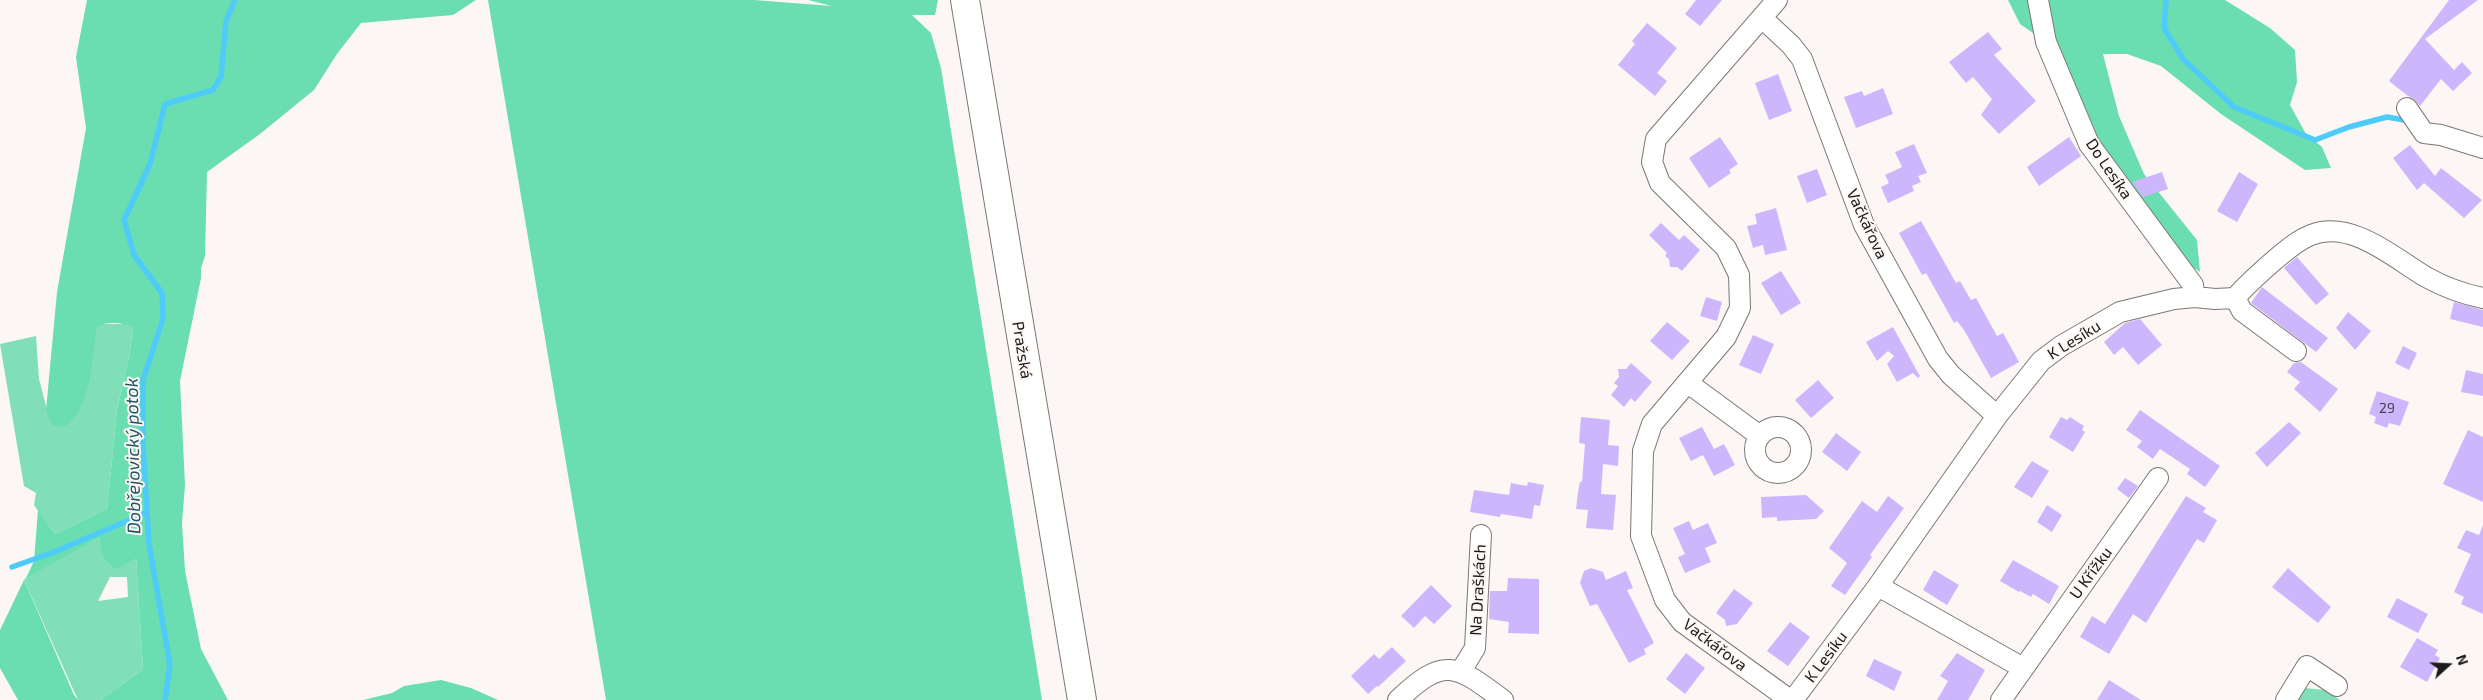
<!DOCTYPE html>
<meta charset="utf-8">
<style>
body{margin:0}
#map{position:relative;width:2483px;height:700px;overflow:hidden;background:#fcf7f5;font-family:"Exo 2",sans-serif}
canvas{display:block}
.north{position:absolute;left:2423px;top:640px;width:50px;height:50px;-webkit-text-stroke:4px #fcf7f5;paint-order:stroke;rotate:70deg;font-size:14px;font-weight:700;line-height:20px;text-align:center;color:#1b1a19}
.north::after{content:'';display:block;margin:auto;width:18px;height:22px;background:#1b1a19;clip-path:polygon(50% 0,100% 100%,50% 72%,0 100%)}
</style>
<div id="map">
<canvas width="2483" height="700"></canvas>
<div class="north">N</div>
</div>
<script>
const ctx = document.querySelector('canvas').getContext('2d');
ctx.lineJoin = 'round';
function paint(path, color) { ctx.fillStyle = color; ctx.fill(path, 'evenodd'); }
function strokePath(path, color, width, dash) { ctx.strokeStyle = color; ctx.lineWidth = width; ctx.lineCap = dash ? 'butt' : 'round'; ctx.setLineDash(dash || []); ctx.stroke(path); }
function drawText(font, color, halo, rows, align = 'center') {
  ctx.font = font + ' "Exo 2",sans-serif'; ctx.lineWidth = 4; ctx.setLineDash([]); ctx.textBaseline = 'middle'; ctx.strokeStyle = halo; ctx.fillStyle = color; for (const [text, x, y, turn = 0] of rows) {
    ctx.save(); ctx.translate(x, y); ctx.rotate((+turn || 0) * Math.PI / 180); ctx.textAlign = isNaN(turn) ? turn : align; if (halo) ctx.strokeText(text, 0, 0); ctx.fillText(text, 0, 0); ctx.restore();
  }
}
const green = new Path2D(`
 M100 324H129L133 328 129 357 117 410 107 509 55 534 34 505 36 493 24 486 0 344 36 336 39 379 51 425 88 384 96 327Z
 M100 537 136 558 143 669 100 700H78L24 580 29 574ZM110 577H127L128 597 98 601Z
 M2295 687 2325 690 2340 700H2286Z`);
const forest = new Path2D(`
 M87 0H476L453 15 361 23 337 54 314 90 260 134 207 172 205 256 201 268V278L180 381 185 485 182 523 185 571 201 649 228 700H100L143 669 136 558 117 569C103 562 101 552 100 537L26 578 34 561 38 510 55 534 107 509 117 410 129 357 133 328C126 322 104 321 97 327 91 357 93 409 64 427L51 425 46 410 57 292 86 128 76 57Z
 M488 0H754L832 6 808 0H938L935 15H912L931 33 941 68 1042 700H606Z
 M2008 0H2225L2270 28 2295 50 2297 82 2290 105 2306 134 2322 147 2331 168 2305 170 2221 114 2161 66 2127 54H2103L2119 116 2144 174 2197 240 2200 272 2166 250 2109 171 2046 42 2020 24Z
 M24 580 74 695 78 700H18L0 668V630Z
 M441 680 471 688 498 700H363L392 693 404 686Z`);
const stream = new Path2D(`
 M2166 0 2164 28 2183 59 2234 107 2315 140 2349 127 2387 117 2410 121
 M12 567 54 552 146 513
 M165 700 170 665 149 544 143 445V380L163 319 162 293 134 255 124 220 150 164 165 104 213 90 221 77 226 21 235 0`);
const building = new Path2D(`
 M1696 0H1722L1700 26 1685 14Z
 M2449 0H2478L2425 39 2454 70 2462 62 2472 73 2453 91 2441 79 2420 106 2413 98 2408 96 2389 81Z
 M1647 23 1677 48 1657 73 1667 81 1655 96 1618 65 1635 44 1632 41Z
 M1988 32 2002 49 1994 55 2036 101 1999 134 1981 115 1992 99 1973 77 1966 83 1949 62Z
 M1778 74 1792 111 1769 120 1755 83Z
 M1883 88 1893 114 1856 128 1844 97 1862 91 1864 96Z
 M1720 137 1738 164 1729 170 1731 173 1709 188 1689 158Z
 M2069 137 2081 156 2039 186 2027 167Z
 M1914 144 1927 173 1918 176 1921 182 1912 186 1914 191 1888 203 1881 187 1889 183 1885 175 1902 167 1895 152Z
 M2410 145 2435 176 2441 168 2482 200 2464 218 2424 183 2417 190 2393 158Z
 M1817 169 1827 195 1807 203 1797 176Z
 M2162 172 2168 189 2143 197 2132 182Z
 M2239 172 2258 184 2237 222 2217 211Z
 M1776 208 1787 250 1765 255 1763 245 1753 248 1747 226 1757 224 1755 214Z
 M1921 221 1956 283 1960 281 1971 300 1976 298 1997 336 2003 333 2019 362 1991 378 1964 330 1957 321 1954 323 1926 273 1922 275 1899 233Z
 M1661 223 1679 240 1684 235 1700 250 1682 271 1677 267H1670L1669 259 1665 256 1667 253 1649 235Z
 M2297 257 2329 294 2316 305 2284 268Z
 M1781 271 1801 303 1781 315 1761 283Z
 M2262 287 2328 338 2316 352 2251 303Z
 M1706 297 1722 302 1717 321 1700 316Z
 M2454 302 2483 310V327L2450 319Z
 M2348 312 2371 331 2355 350 2336 328Z
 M2140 319 2162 345 2138 365 2123 347 2114 355 2104 342 2125 323Z
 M1667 322 1690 341 1672 360 1650 341Z
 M1893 327 1917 371 1920 376 1918 378 1913 373 1897 382 1887 364 1894 356 1888 351 1877 361 1866 342Z
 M1753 335 1774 344 1761 374 1739 365Z
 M2403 346 2417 353 2409 370 2395 363Z
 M2301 362 2338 389 2320 412 2294 389 2300 382 2287 372 2294 363Z
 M1631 363 1652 382 1635 402 1631 398 1624 407 1611 395 1618 386 1614 383 1619 377 1618 369H1626Z
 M2466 370 2483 374V396L2461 392Z
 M1818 380 1834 398 1811 418 1795 400Z
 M2377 391 2409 402 2400 426 2389 423 2387 428 2374 423 2376 417 2369 414Z
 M2140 410 2220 466 2205 487 2187 474 2190 469 2160 449 2153 459 2137 447 2142 441 2126 430Z
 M1581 417 1610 420 1608 445 1619 446 1618 466 1603 464 1601 494 1616 495 1613 530 1586 528 1588 510 1576 509 1578 492 1580 482H1582L1585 444 1579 443Z
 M2061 417 2067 420 2070 417 2084 426 2082 430 2085 432 2073 452 2049 437Z
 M2289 422 2301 433 2267 467 2255 453Z
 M1702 427 1714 449 1724 444 1735 465 1714 476 1703 455 1691 461 1679 438Z
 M2468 430 2483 437V502L2443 484Z
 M1836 433 1861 452 1847 471 1822 452Z
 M2032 461 2049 471 2032 498 2014 487Z
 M2125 478 2138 486 2129 498 2117 489Z
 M1528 482 1544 485 1540 506 1534 505 1532 519 1501 514 1500 517 1470 512 1474 490 1509 495 1511 483 1527 486Z
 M1806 495 1824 511 1816 519 1777 521V517L1762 518 1761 497Z
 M1888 496 1904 508 1870 555 1872 557 1845 595 1831 586 1847 563 1829 548 1862 501 1877 512Z
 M2186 496 2206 508 2203 512 2217 520 2204 543 2197 539 2146 623 2133 614 2109 654 2080 637 2092 616 2105 624Z
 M2047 505 2062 515 2052 532 2037 522Z
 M1689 521 1693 530 1708 523 1717 543 1705 548 1711 562 1685 573 1678 557 1685 554 1673 528Z
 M2483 525V614L2461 604 2464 597 2454 592 2471 554 2457 548 2466 530 2479 535Z
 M2013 560 2059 586 2049 604 2033 594 2031 597 2020 591 2019 592 2000 581Z
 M1591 568 1603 572 1606 580 1626 571 1633 588 1627 590 1654 643 1644 649 1646 654 1629 663 1597 604 1590 606 1580 583 1584 571Z
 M2288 568 2331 607 2318 623 2272 587Z
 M1934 570 1959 585 1947 605 1923 590Z
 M1508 578 1539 579V634L1508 633 1509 622 1489 619 1490 591H1507Z
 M1431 585 1452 606 1434 624 1425 616 1414 628 1401 616Z
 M1734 589 1753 603 1737 624 1726 626 1725 620 1716 613Z
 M2397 598 2428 614 2418 633 2387 617Z
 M1790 622 1810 637 1788 666 1767 651Z
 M2417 638 2438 650 2435 655 2440 658 2427 682 2400 667Z
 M1392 647 1406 661 1378 687 1377 686 1368 694 1351 676 1374 654 1379 659Z
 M1686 653 1705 668 1685 694 1666 679Z
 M1957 653 1985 670 1968 700H1937L1948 681 1940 676Z
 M1874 659 1902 672 1894 691 1866 676Z
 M2109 680 2141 700H2097Z`);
const street = new Path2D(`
 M1777 0 1656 139 1652 162 1660 183 1726 248 1739 275 1740 308 1726 337 1652 424 1643 451 1641 536 1665 600 1682 622 1790 700
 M2038 0 2046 42 2089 144 2193 285 2195 297
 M1762 18 1791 45 1802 59 1864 225 1938 359 1951 375 1997 416
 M2407 108 2424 133 2441 135 2483 148
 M2235 298 2242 311 2296 351
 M1688 383 1760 436
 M1755 450a23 23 0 1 1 46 0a23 23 0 1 1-46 0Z
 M1878 586 2023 668
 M1461 671 1475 648 1481 535
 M1398 700C1444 656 1455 664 1503 700
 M1793 700 1878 586 1997 416 2041 361 2061 346 2120 312 2174 299 2195 297 2215 299 2235 298C2248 283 2262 271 2277 258 2288 249 2298 240 2311 235 2351 219 2394 258 2426 277 2444 287 2463 294 2483 298
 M2001 700 2158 478
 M2286 700 2307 666 2337 686`);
const secondary = new Path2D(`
 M965 0 1082 700`);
const numberNames = [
 ["29",2387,408]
];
const streetNames = [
 ["Do Lesíka",2109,169,56],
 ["Vačkářova",1867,224,65],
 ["K Lesíku",2074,340,-32],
 ["Pražská",1022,350,81],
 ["U Křížku",2091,573,-54],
 ["Na Draškách",1478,590,-87],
 ["Vačkářova",1715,645,37],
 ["K Lesíku",1826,657,-53]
];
const waterNames = [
 ["Dobřejovický potok",133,456,-91]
];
paint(green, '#80dfb7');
paint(forest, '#6adeb0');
strokePath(stream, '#4ecbf8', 5.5);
paint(building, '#ceb6fd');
strokePath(street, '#7b7775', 22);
strokePath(secondary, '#7b7775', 30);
strokePath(street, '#fff', 20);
strokePath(secondary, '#fff', 28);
drawText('14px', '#484152', null, numberNames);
drawText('16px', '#1b1a19', '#fcf7f5', streetNames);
drawText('italic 18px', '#1f5265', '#fcf7f5', waterNames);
</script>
